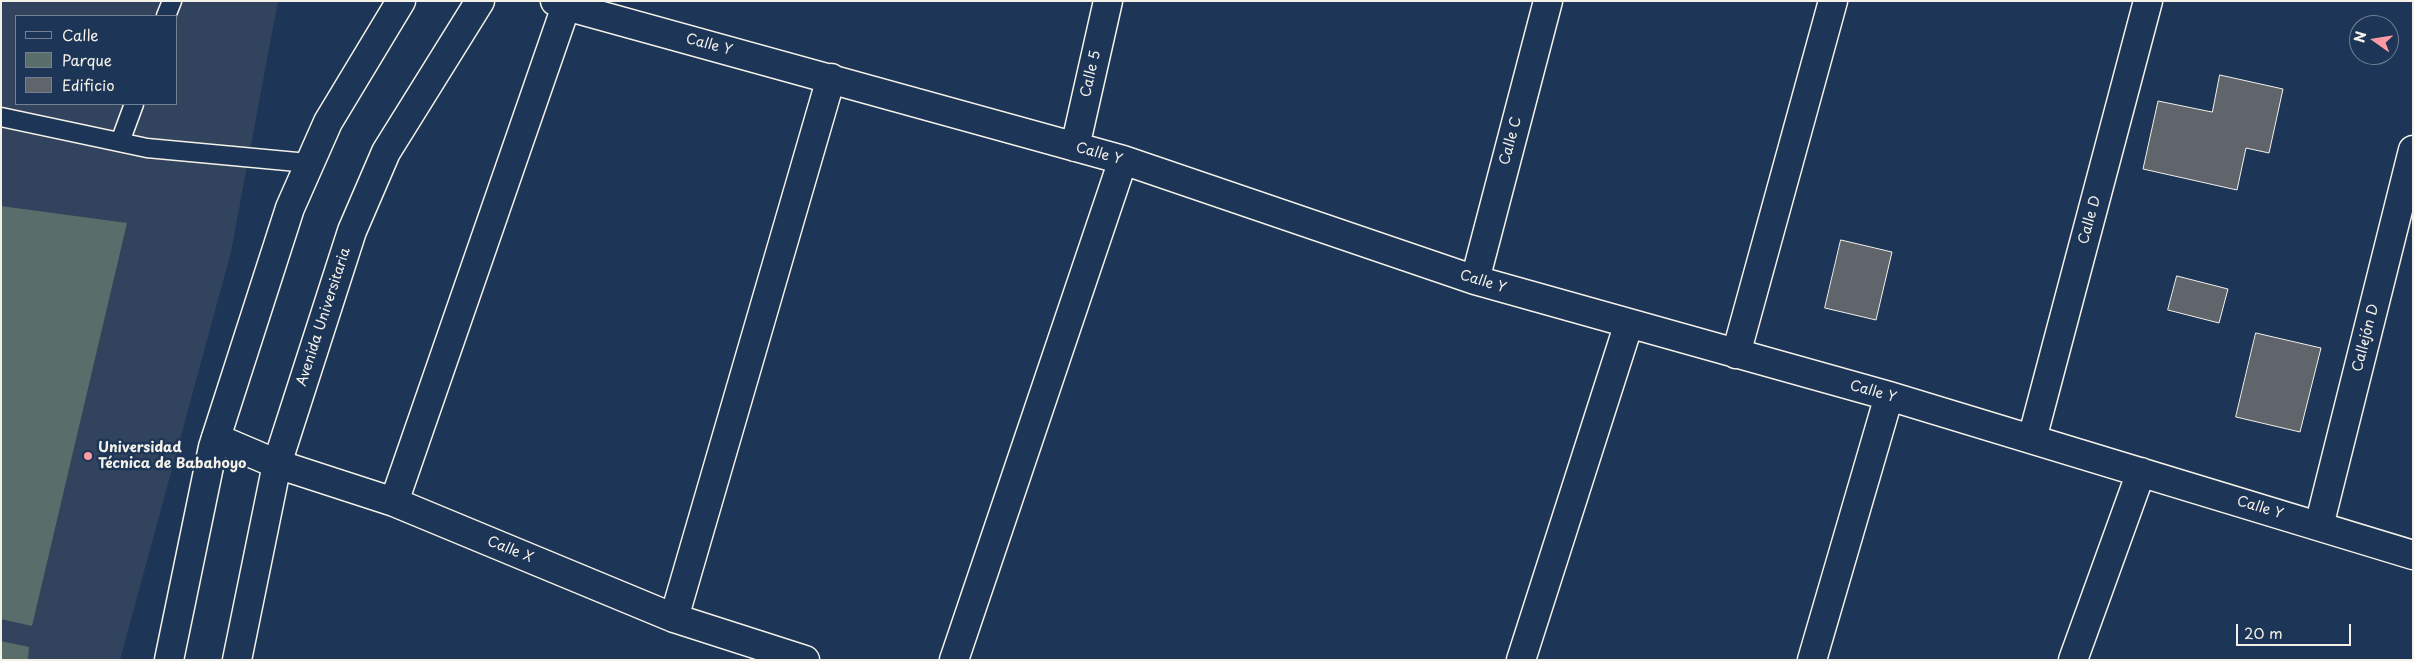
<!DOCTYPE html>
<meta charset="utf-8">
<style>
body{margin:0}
#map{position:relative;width:2414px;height:661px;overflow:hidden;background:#1d3557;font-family:"Playpen Sans",sans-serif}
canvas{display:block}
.frame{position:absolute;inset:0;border:2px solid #f4f1e8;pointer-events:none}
.legend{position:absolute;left:15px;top:15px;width:162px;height:90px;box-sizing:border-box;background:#1d3557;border:1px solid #738091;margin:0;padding:6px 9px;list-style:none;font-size:15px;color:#f4f1e8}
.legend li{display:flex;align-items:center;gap:10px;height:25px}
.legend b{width:25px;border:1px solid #738091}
.north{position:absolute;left:2349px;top:15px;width:50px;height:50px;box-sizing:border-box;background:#1d3557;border:1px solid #738091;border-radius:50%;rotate:283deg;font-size:14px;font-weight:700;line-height:20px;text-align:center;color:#f4f1e8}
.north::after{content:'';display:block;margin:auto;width:18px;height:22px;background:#ff9aa2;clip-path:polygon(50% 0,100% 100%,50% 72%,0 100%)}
.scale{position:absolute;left:2236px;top:624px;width:115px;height:22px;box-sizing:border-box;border:2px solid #f4f1e8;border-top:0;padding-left:6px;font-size:15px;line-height:18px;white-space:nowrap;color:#f4f1e8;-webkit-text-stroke:4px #1d3557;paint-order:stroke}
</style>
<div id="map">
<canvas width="2414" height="661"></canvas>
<div class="frame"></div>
<ul class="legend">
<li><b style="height:6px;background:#1d3557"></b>Calle</li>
<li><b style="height:14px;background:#596e6a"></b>Parque</li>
<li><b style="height:14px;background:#60656b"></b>Edificio</li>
</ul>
<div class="north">N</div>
<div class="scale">20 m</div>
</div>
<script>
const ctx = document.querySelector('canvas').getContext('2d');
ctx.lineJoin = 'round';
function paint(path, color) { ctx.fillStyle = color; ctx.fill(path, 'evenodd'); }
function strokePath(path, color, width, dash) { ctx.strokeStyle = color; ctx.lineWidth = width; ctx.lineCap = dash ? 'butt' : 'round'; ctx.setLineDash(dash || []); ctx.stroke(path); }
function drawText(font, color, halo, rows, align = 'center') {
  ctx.font = font + ' "Playpen Sans",sans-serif'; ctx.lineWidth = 5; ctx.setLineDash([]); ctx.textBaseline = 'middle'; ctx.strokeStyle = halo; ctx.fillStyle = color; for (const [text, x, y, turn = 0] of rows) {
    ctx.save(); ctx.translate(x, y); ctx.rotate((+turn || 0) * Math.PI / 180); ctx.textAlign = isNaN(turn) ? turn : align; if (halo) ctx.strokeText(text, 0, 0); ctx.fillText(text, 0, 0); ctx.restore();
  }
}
const built = new Path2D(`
 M1 1H278L231 252 120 660H1ZM16 16H176V104H16Z`);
const green = new Path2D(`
 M1 206 127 223 32 626 1 619Z
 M1 641 29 647 28 660H1Z`);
const building = new Path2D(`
 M2220 75 2283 89 2269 153 2246 148 2237 190 2143 169 2158 101 2212 112Z
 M1841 240 1892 252 1876 320 1825 308Z
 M2177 276 2228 289 2219 323 2168 310Z
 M2256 333 2321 348 2300 432 2236 417Z`);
const lane = new Path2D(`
 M166 16 172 1
 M1 117 147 148 308 163
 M120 142 134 104`);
const street = new Path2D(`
 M555 1 566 6 1123 160 1475 280 1889 396 2413 555
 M1075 147 1108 1
 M1475 280 1548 1
 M1736 354 1833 1
 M216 438 277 464 394 502 674 618 805 660
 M2032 439 2148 1
 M394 502 566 6
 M2319 526 2413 150
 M674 618 831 78
 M954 660 1123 160
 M1521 660 1629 323
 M1812 660 1889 396
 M2073 660 2141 472`);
const highway = new Path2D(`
 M169 660 213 447 290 208 328 122 401 1
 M237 660 277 464 352 231 386 152 480 1`);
const markers = [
 [88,456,5,"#ff9aa2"]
];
const streetNames = [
 ["Calle Y",709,45,15],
 ["Calle 5",1091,74,-77],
 ["Calle C",1511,141,-75],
 ["Calle Y",1099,154,16],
 ["Calle D",2090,220,-75],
 ["Calle Y",1483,282,17],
 ["Avenida Universitaria",324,317,-72],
 ["Callejón D",2366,338,-76],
 ["Calle Y",1873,392,16],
 ["Calle Y",2260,508,17],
 ["Calle X",510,550,22]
];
const poiNames = [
 ["Universidad",98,448],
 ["Técnica de Babahoyo",98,464]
];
paint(built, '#31435d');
paint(green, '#596e6a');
paint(building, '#60656b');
strokePath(building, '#f4f1e8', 1);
strokePath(lane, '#f4f1e8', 21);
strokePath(street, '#f4f1e8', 31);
strokePath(highway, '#f4f1e8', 31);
strokePath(lane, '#1d3557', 18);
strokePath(street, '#1d3557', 28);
strokePath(highway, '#1d3557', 28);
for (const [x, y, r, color] of markers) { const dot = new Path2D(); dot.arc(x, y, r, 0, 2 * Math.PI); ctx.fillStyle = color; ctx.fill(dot); strokePath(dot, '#1d3557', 2); }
drawText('14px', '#f4f1e8', '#1d3557', streetNames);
drawText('bold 14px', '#f4f1e8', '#1d3557', poiNames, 'left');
</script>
